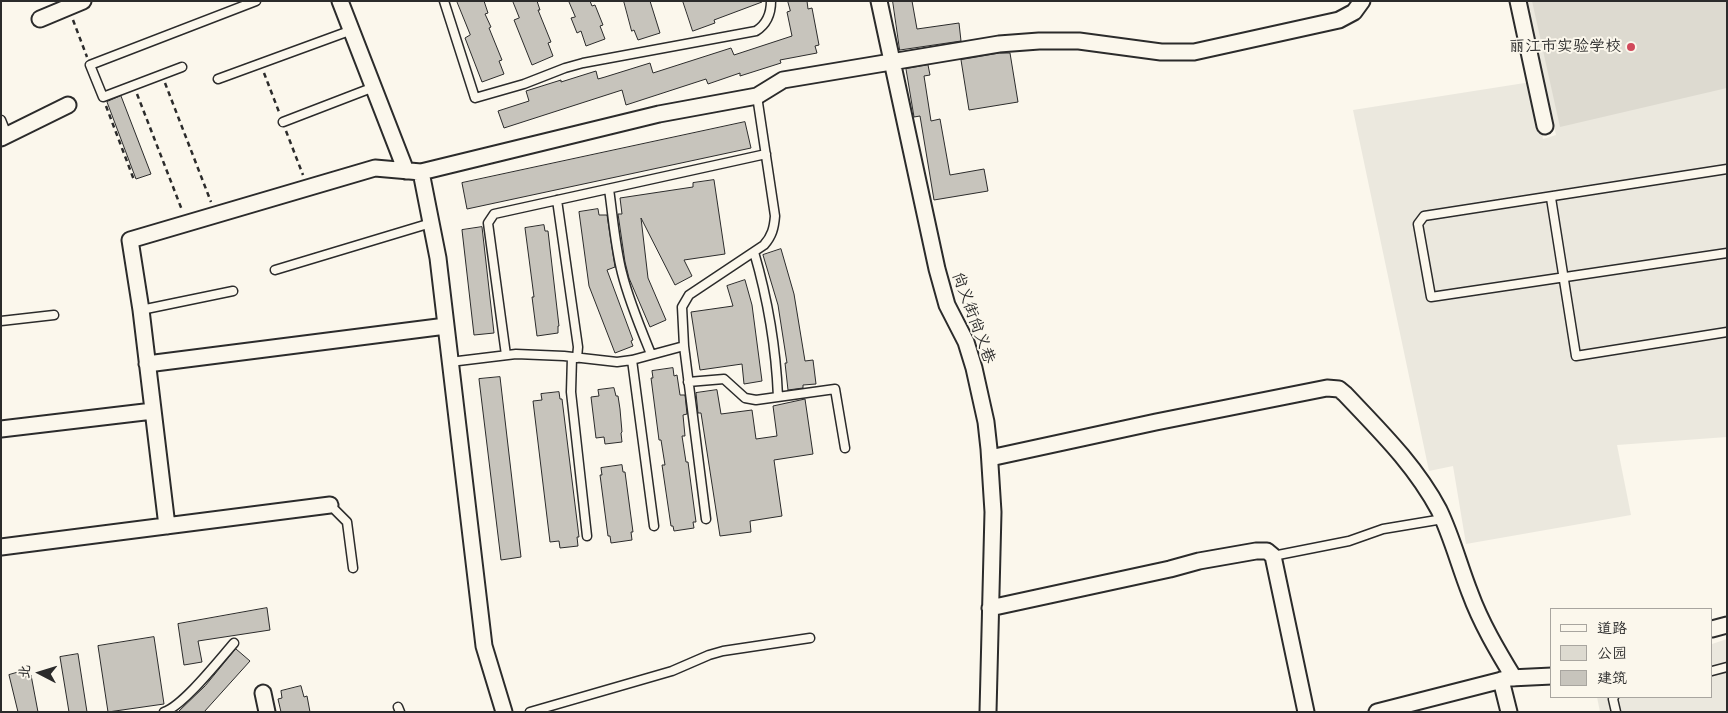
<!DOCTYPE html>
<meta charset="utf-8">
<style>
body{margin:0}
#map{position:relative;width:1728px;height:713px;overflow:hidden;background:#fbf7ec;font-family:Pangolin,"LXGW WenKai TC",sans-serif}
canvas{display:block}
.frame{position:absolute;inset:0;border:2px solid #2b2b2b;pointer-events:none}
.legend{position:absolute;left:1550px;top:608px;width:162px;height:90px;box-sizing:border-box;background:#fbf7ec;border:1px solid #a8a59f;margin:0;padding:6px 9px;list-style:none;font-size:15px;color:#2b2b2b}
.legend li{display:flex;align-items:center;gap:10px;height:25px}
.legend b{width:25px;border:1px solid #a8a59f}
.north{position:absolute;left:15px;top:648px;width:50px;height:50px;-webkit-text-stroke:4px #fbf7ec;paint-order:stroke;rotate:275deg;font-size:14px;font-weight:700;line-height:20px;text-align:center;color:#2b2b2b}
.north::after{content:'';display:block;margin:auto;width:18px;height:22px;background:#2b2b2b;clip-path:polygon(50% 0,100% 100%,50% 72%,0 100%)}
</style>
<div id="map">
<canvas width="1728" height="713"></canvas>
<div class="frame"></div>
<ul class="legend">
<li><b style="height:6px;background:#fbf7ec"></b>道路</li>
<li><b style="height:14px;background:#dddad0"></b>公园</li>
<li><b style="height:14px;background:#c7c4bc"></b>建筑</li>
</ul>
<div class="north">北</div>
</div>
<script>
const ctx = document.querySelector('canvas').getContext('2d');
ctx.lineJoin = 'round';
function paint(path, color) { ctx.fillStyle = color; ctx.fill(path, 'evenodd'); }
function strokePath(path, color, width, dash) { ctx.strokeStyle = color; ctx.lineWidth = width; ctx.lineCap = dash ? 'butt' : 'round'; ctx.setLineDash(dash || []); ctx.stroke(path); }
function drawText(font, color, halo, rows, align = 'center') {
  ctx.font = font + ' Pangolin,"LXGW WenKai TC",sans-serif'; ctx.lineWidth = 4; ctx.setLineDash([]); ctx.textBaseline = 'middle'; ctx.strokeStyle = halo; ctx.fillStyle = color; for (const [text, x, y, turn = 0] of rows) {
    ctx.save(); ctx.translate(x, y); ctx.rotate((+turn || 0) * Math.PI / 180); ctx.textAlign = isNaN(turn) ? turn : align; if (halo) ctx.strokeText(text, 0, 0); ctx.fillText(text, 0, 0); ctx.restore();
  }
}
const built = new Path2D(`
 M1525 1H1727V437L1617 445 1631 515 1466 544 1453 466 1429 471 1353 110 1531 82 1543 139 1556 135Z
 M1727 639V712H1600L1597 697H1712V644Z`);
const green = new Path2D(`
 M1532 1H1727V88L1560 127Z`);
const building = new Path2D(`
 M457 1H484L488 13 485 14 491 27 489 28 502 60 499 61 504 74 482 82 465 38 470 35Z
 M513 1H537L540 10H538L551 42 548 43 553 56 532 65 514 20 519 18Z
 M569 1H590L592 6 595 5 603 25 600 26 605 39 586 46 581 31 577 33 571 18 575 17Z
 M624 1H650L660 33 638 40 634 30 632 31Z
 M683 1H762V2L714 20 715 23 693 31Z
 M788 1H807L808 9 812 8 819 45 815 46 817 53 780 60 781 63 740 76V73L708 84 706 79 626 105 622 90 504 128 498 111 529 101 526 91 561 80V82L596 71 598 79 605 77 650 63 653 73 731 48 734 55 792 36 787 12 790 11Z
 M893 1H912L917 29 959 23 961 41 900 50Z
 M1000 53H1010L1018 102 969 110 961 60Z
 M928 65 930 75 924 76 931 121 940 119 950 175 984 169 988 191 934 200 920 116 914 117 906 69Z
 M121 96 151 174 136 179 107 102Z
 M745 122 751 148 467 209 462 183Z
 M714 180 725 254 684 260 692 276 675 285 641 218 648 278 666 320 650 327 629 278 625 262 618 214H622L620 198 693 187V183Z
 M598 209 599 215H607L615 267 607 270 633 340 631 341 633 346 615 353 589 286 579 212Z
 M544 225 545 231H548L559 326H558V333L537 336 532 297H534L525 228Z
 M482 227 494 333 474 335 462 230Z
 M781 249 794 294 805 361 813 360 816 384 803 385V388L788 390 785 363H787L778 305 763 255Z
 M745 280 752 305 762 381 744 384 742 364 700 370 691 312 733 306 727 286Z
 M673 368 674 376 677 375 680 395H685L687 414 683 415 685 436H682L686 462H688L696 522H693L694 528 674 531 673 526H671L662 465H665L661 440H659L651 378H653L652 371Z
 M500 377 521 557 501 560 479 379Z
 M614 388 616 396H618L620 409 622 432 621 433 622 442 605 444 604 437 596 438 591 397 599 396 598 390Z
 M717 390 721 414 752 410 756 439 777 436 773 406 805 399 813 454 774 460 782 516 750 521 751 532 720 536 701 413H698L696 393Z
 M559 392 560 399H562L579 537H577L578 546 560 548 559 541 550 542 533 401 542 400 541 394Z
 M622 465 623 472H625L633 532H631L632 540 611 543 610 536H608L600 475H602L601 468Z
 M267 608 270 630 198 641 202 662 184 665 178 624Z
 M154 637 164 704 108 712 98 646Z
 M236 649 250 661 204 712H178L205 686Z
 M78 654 87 712H69L60 657Z
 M23 671 25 677 31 675 38 712H18L9 675Z
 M301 686 304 697 307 696 310 712H281L278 699 282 698 281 691Z`);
const path = new Path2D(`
 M73 20 87 57
 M264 73 279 112
 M165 83 211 202
 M137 94 182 210
 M106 106 134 180
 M286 131 303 175`);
const lane = new Path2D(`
 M444 1 475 98 524 84 565 68 583 63 756 31C767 24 771 14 771 1
 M182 67 103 97 90 65 256 1
 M218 79 352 30
 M1 120 7 135
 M283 122 374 87
 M1727 169 1424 216 1418 224 1431 297 1727 253
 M609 189C613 217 615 246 622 273 629 301 640 327 651 354
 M1551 198 1576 356 1727 332
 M557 200 578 347 577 358
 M754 252C768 300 776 347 778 397
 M275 270 431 223
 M141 310 233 291
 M1 321 54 315
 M506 355 488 223 494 214 766 154
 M572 357 571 392 587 536
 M632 360 654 526
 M450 362 516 354 564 356 617 362 632 360 684 346
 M688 382 724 379 745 398 756 400 835 389 845 448
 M330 505 347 522 353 568
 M706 519 684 346 682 307 689 295 764 245C772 236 774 228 775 216L757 96
 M1273 556 1349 541 1383 529 1443 519
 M1712 671 1727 667
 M1614 697 1613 699 1616 712
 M398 707 400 712
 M164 712C183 706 219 660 234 643
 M530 712 672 671 709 655 723 651 810 638`);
const street = new Path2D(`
 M340 1 406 171
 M879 1 937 269 947 305 966 342 974 368 986 422 989 449 993 512 988 712
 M1518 1 1545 126
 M40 19 83 1
 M1 138 68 105
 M421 172 438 258 484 646 504 712
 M147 364 446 326
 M1 429 153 411
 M990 458 1156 422 1327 388 1339 389 1345 394C1380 431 1415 465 1439 510 1452 537 1459 565 1470 593 1481 623 1497 650 1514 678
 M167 526 141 310 130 240 375 168 421 172 659 114 757 96 783 80 999 44 1039 41H1079L1161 52H1194L1339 20 1354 12 1362 1
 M1 547 330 505
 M990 608 1170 569 1199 561 1256 551H1267L1273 556 1306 712
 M1712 629 1727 625
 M1501 680 1509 712
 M263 693 267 712
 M1377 712 1510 678 1552 676`);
const markers = [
 [1631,47,5,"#d1495b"]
];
const poiNames = [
 ["丽江市实验学校",1621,47]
];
const streetNames = [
 ["尚义街尚义巷",973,318,70]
];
paint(built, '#ebe8de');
paint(green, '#dddad0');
paint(building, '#c7c4bc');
strokePath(building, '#2b2b2b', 1);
strokePath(lane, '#2b2b2b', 11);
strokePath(street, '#2b2b2b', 19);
strokePath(path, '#2b2b2b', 2.5, [5, 4]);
strokePath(lane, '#fbf7ec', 8);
strokePath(street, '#fbf7ec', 15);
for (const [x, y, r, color] of markers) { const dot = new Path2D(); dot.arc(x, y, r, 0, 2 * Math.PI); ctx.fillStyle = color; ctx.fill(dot); strokePath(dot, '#fbf7ec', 2); }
drawText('16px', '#2b2b2b', '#fbf7ec', poiNames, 'right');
drawText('16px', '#2b2b2b', '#fbf7ec', streetNames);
</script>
